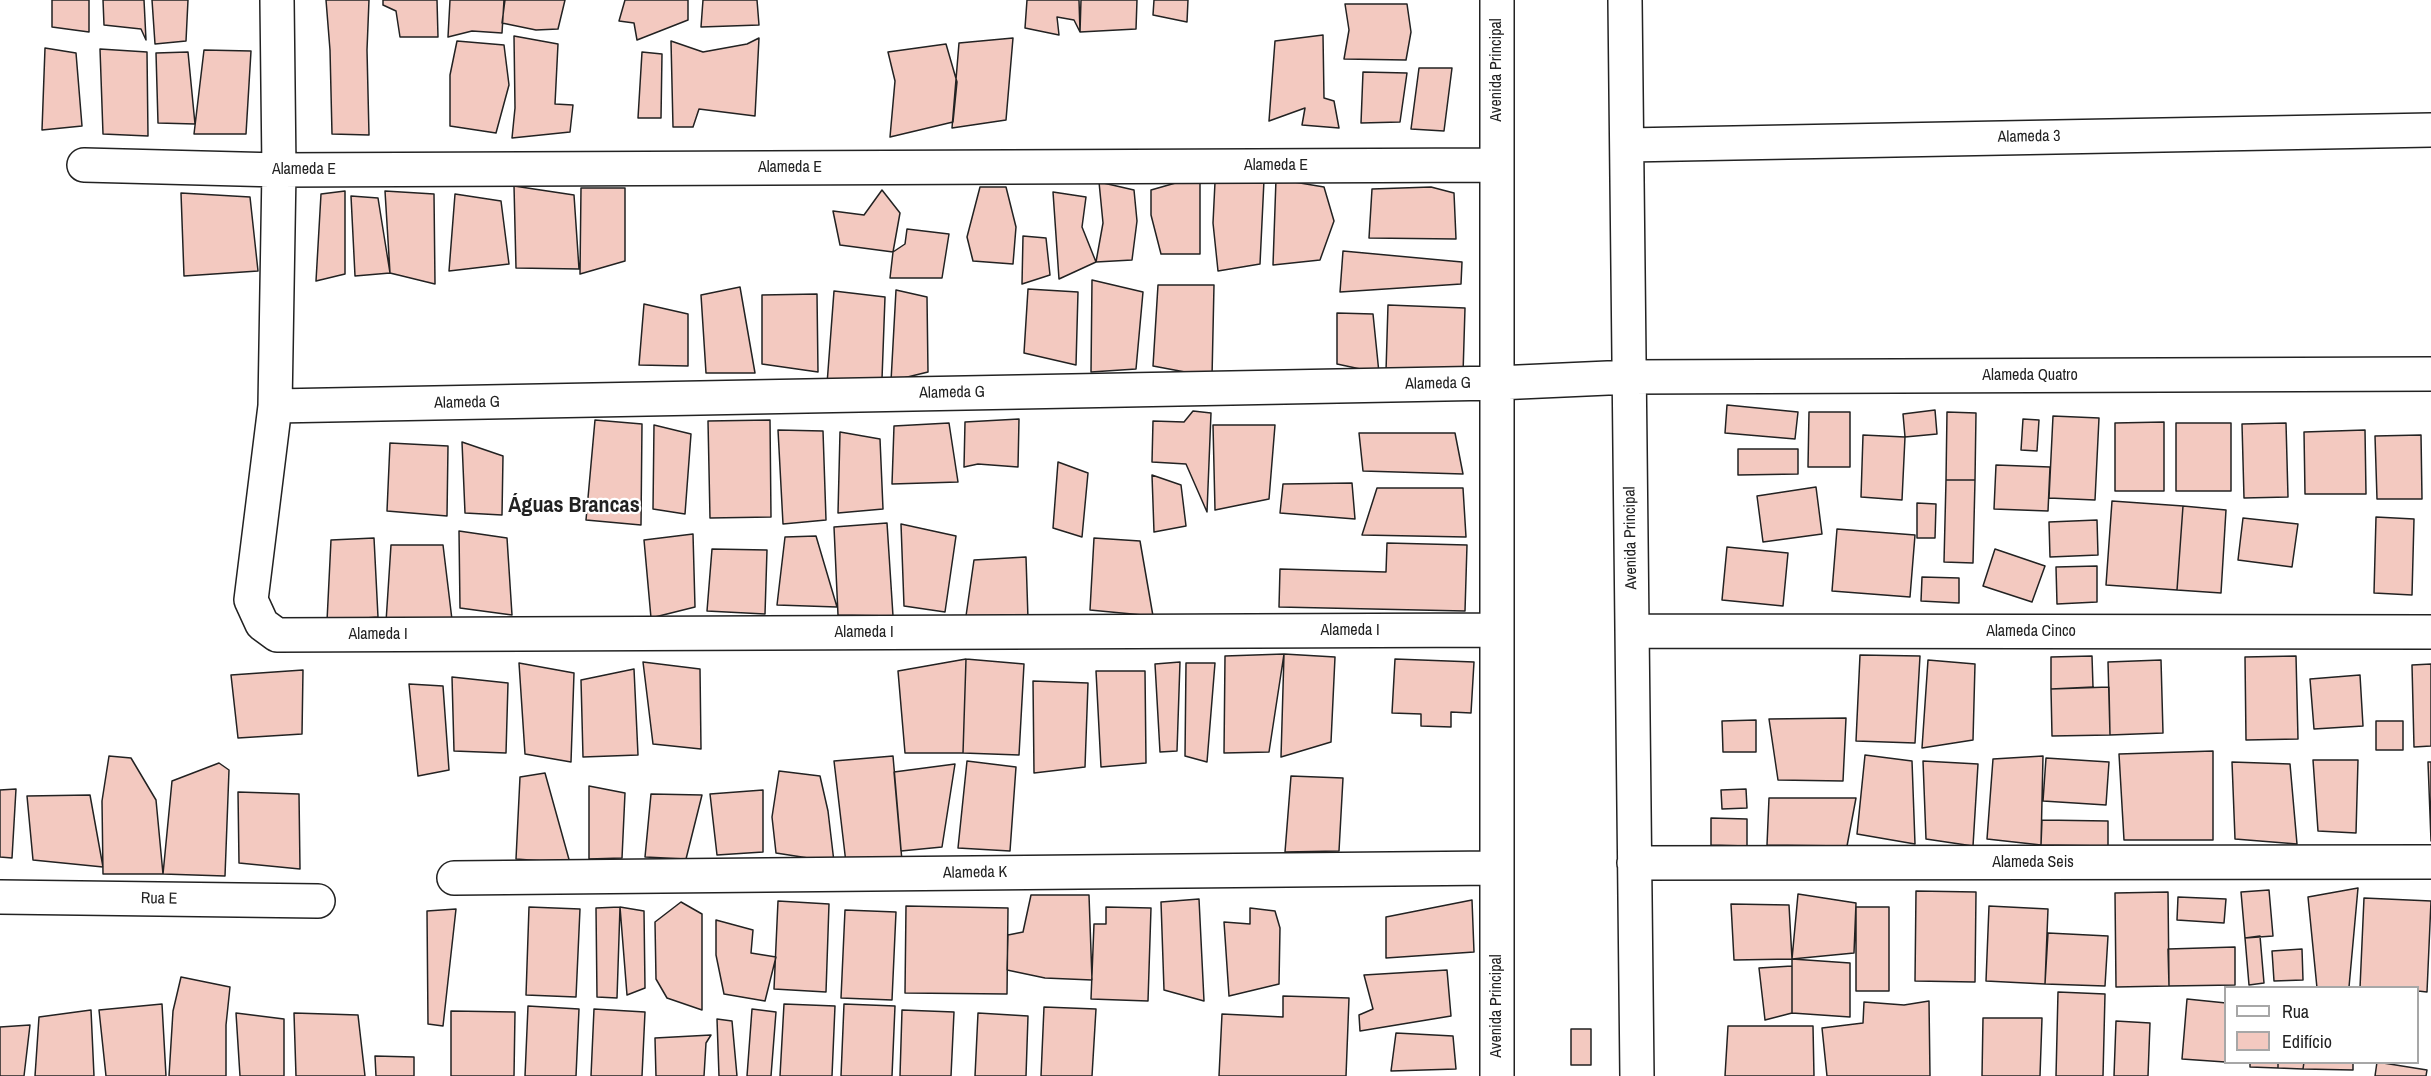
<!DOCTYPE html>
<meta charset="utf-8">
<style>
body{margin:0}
#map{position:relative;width:2431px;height:1076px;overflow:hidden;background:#fff;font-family:"Archivo Narrow",sans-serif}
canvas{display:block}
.legend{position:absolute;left:2224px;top:986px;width:195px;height:78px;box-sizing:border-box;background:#fff;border:2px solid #a7a7a7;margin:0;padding:8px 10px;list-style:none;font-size:18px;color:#222}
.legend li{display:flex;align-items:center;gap:12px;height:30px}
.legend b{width:30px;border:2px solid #a7a7a7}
</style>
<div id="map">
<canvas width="2431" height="1076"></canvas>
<ul class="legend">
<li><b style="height:8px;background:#fff"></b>Rua</li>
<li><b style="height:16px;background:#f3c9c0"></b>Edifício</li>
</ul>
</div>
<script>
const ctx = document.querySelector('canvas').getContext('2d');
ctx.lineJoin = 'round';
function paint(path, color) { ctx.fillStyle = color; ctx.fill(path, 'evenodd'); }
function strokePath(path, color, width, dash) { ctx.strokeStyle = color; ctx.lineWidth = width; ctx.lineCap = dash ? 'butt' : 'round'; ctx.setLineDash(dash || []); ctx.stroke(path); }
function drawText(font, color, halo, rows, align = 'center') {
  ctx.font = font + ' "Archivo Narrow",sans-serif'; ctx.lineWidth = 4.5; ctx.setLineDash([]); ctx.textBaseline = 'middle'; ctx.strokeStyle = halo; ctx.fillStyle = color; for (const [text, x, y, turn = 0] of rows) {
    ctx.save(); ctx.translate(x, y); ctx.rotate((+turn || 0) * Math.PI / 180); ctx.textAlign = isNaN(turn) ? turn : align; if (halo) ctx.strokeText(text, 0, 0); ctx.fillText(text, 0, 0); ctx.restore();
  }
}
const building = new Path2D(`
 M52 0H89V32L52 27Z
 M103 0H144L146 40 141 29 104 25Z
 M152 0H188L186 41 155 44Z
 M326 0H369L367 50 369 135 332 134 330 50Z
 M383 0H437L438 37H400L396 11 383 5Z
 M450 0H504L502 33 472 31 448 37Z
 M505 0H565L558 29 536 30 502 23Z
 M625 0H688V20L637 40 634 23 619 21Z
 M703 0H757L759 25 701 27Z
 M1027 0H1079L1080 32 1074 20 1057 17 1059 35 1025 28Z
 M1081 0H1137L1136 29 1080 32Z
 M1154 0H1188L1187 22 1153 15Z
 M1345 4H1407L1411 32 1406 60 1344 59 1349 30Z
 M1323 35 1324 98 1334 101 1339 128 1302 125 1305 108 1269 121 1275 41Z
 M514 36 558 44 555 104 573 105 570 132 512 138 515 108Z
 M759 38 755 116 699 109 693 127H673L671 41 703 52 747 44Z
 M1013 38 1006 120 952 128 959 43Z
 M457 41 504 45 509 85 496 133 450 126V75Z
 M946 44 957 82 953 122 890 137 895 81 888 52Z
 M45 48 76 53 82 126 42 130Z
 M100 49 147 52 148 136 103 134Z
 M204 50 251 51 246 134H194Z
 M188 52 195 124 158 123 156 53Z
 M642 52 662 54 661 118H638Z
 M1419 68H1452L1444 131 1411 129Z
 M1363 72 1407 73 1400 122 1361 123Z
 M1200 176V254H1161L1151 215V190Z
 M1276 179 1324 187 1334 221 1320 260 1273 265Z
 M1264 180 1260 264 1218 271 1213 223 1215 182Z
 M1099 182 1134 190 1137 221 1132 260 1096 262 1103 223Z
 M514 186 574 195 579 269 516 268Z
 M980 187H1006L1016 227 1013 264 973 261 967 237Z
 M1431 187 1454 193 1456 239 1369 238 1372 189Z
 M581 188H625V261L580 274Z
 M882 190 900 213 893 252 840 245 833 211 864 215Z
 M345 191V274L316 281 321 194Z
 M385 191 434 194 435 284 390 273Z
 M1053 192 1086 197 1082 227 1096 262 1059 279Z
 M181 193 250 197 258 271 184 276Z
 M455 194 501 201 509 264 449 271Z
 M351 196 378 198 390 273 355 276Z
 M907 229 949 234 942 278H890L893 252 905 244Z
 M1023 236 1046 238 1050 275 1022 284Z
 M1343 251 1462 262 1461 284 1340 292Z
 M1092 280 1143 292 1136 369 1091 372Z
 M1158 285H1214L1212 377 1153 366Z
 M740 287 755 373H706L701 295Z
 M1028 289 1078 292 1076 365 1024 353Z
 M896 290 927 297 928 372 891 381Z
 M834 291 885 297 882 379 827 384Z
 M817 294 818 372 762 364V295Z
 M644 304 688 314V366L639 365Z
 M1388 305 1465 308 1463 374 1386 371Z
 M1337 313 1373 314 1379 373 1337 364Z
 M1727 405 1798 412 1795 439 1725 433Z
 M1935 410 1937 434 1905 437 1903 414Z
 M1193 411 1211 413 1207 512 1186 464 1152 462 1153 421 1184 422Z
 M1809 412H1850V467H1808Z
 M1947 412 1976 413 1975 480H1946Z
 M2053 416 2099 418 2095 500 2049 498Z
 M1019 419 1018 467 978 464 964 467 965 422Z
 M2023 419 2039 420 2037 451 2021 450Z
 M595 420 642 424 641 525 586 520Z
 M770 420 771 517 710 518 708 421Z
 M2164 422V491H2115V423Z
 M949 423 958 482 892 484 894 426Z
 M2176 423H2231V491H2176Z
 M2286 423 2288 497 2244 498 2242 424Z
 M654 425 691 434 685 514 653 509Z
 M1213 425H1275L1269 499 1215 510Z
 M778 430 823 431 826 520 783 524Z
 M2365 430 2366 494H2305L2304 432Z
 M840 432 880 439 883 509 838 513Z
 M1359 433H1455L1463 474 1363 471Z
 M1863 435 1905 437 1902 500 1861 497Z
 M2421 435 2422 499H2377L2375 436Z
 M462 442 503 456 502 515 465 513Z
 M390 443 448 446 447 516 387 511Z
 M1738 449H1798V474L1738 475Z
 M1058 462 1088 473 1082 537 1053 528Z
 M1996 465 2050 467 2048 511 1994 509Z
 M1152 475 1181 485 1186 526 1154 532Z
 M1946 480H1975L1973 563 1944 562Z
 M1352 483 1355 519 1280 513 1283 484Z
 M1816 487 1822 534 1763 542 1757 496Z
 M1377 488H1463L1466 537 1362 535Z
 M2112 501 2183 506 2177 590 2106 585Z
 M1917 503 1936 504 1935 538H1917Z
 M2183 506 2226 510 2221 593 2177 590Z
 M2376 517 2414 519 2412 595 2374 593Z
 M2243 518 2298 524 2292 567 2238 560Z
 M2097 520 2098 555 2050 557 2049 522Z
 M887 523 893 616 838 615 834 527Z
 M901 524 956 536 945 612 904 606Z
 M1837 529 1915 535 1910 597 1832 591Z
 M459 531 507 538 512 615 460 608Z
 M693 534 695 607 651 618 644 540Z
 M816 536 837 607 777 605 785 537Z
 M374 538 378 617 327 621 331 540Z
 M1094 538 1140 541 1153 616 1090 610Z
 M1387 543 1467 545 1465 611 1279 607 1280 569 1386 572Z
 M391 545H443L453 628 386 622Z
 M1727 547 1788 553 1783 606 1722 600Z
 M712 549 767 550 765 614 707 611Z
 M1995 549 2045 566 2032 602 1983 586Z
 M1026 557 1028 619 966 616 974 560Z
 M2097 566V602L2057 604 2056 567Z
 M1922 577 1959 578V603L1921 601Z
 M1284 654 1269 752 1224 753 1225 656Z
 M1284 654 1335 657 1331 742 1281 757Z
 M1860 655 1920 656 1915 743 1856 741Z
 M2092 656 2093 687 2051 689V657Z
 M2296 656 2298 739 2246 740 2245 657Z
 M966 659 963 753H905L898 671Z
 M966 659 1024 664 1019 755 963 753Z
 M1395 659 1474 662 1471 713 1451 712V727L1421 726V714L1392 713Z
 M1928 660 1975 664 1973 740 1922 748Z
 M2161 660 2163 733 2110 735 2108 662Z
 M643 662 700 669 701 749 653 744Z
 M1180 662 1177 751 1160 752 1155 664Z
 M519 663 574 673 571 762 525 754Z
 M1186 663H1215L1207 762 1185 756Z
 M2431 664V746L2414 747 2412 665Z
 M634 669 638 755 583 757 581 680Z
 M303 670 302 734 238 738 231 675Z
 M1096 671H1145L1146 763 1101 767Z
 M2360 675 2363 726 2314 729 2310 679Z
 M452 677 508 683 506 753 454 751Z
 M1033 681 1088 683 1085 767 1034 773Z
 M409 684 443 686 449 770 418 776Z
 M2109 687 2110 735 2052 736 2051 689Z
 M1846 718 1843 781 1778 780 1769 719Z
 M1756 720V752H1723L1722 721Z
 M2376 721H2403V750H2376Z
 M2213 751V840H2124L2119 754Z
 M1865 755 1912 761 1915 844 1857 834Z
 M109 756 131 758 156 800 163 874H103L102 801Z
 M893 756 902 861 846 863 834 761Z
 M2043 756 2041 845 1987 839 1993 759Z
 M2046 758 2109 762 2106 805 2043 801Z
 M2313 760H2358L2356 833 2318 831Z
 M967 761 1016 767 1010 851 958 848Z
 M1923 761 1978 764 1973 846 1926 839Z
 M2232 762 2290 764 2297 844 2235 839Z
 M2428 762H2431V841Z
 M219 763 229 770 225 876 163 874 172 781Z
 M955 764 942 847 901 851 894 772Z
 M779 771 820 776 828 811 834 862 776 853 772 817Z
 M545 773 570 863 516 859 520 777Z
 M1291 776 1343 778 1339 851 1285 852Z
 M589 786 625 793 622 858 589 859Z
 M16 789 12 858 0 857V790Z
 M1746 789 1747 808 1722 809 1721 790Z
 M763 790V852L717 855 710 794Z
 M238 792 299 794 300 869 239 863Z
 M651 794 702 795 686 859 645 857Z
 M90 795 103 867 33 860 27 796Z
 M1769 798H1856L1847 846 1767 845Z
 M1711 818 1747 819V846L1711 845Z
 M2042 820 2108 821V846L2041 845Z
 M2358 888 2349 987 2317 988 2308 897Z
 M2269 890 2273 936 2245 938 2241 892Z
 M1916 891 1976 892 1975 982 1915 981Z
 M2168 892 2169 986 2116 987 2115 893Z
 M1798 894 1856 903 1854 953 1792 959Z
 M1031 895H1089L1092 980 1045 978 1007 970 1008 935 1023 932Z
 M2178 897 2226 899 2224 923 2177 920Z
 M2364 898 2431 901 2427 992 2418 991V988H2360Z
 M1199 899 1204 1001 1164 990 1161 902Z
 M1472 900 1474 952 1386 958V917Z
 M778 901 829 904 826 992 774 989Z
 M681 902 702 914V1010L667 998 656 979 655 922Z
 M1731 904 1789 905 1792 959 1734 960Z
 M906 906 1008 908 1007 994 905 993Z
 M1989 906 2048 909 2045 984 1986 981Z
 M529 907 580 909 576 997 526 995Z
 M620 907 617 998 597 997 596 908Z
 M620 907 644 911 645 988 627 995Z
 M1106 907 1151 908 1148 1001 1091 999 1094 924H1106Z
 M1856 907H1889V991H1856Z
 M1250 908 1275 911 1280 928 1279 984 1229 996 1224 922 1250 924Z
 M456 909 443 1026 428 1024 427 911Z
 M845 910 896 912 892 1000 841 998Z
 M716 920 753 930 751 953 776 957 765 1001 724 994 716 955Z
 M2048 933 2108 936 2105 986 2045 984Z
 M2260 936 2264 983 2249 985 2245 938Z
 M2235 947V985L2169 986 2168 949Z
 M2302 949 2303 980 2274 981 2272 951Z
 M1792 959 1850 963V1017L1792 1013Z
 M1792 966V1013L1765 1020 1759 968Z
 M1447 970 1451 1016 1360 1031 1359 1015 1373 1009 1364 975Z
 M181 977 230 987 226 1025V1076H169L173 1011Z
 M2058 992 2105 994 2103 1076H2056Z
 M1283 996 1349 998 1346 1076H1219L1222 1014 1283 1017Z
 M2187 999 2226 1003 2225 1062 2182 1059Z
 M1929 1001 1930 1076H1827L1822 1028 1863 1023 1864 1002 1904 1005Z
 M162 1004 166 1076H106L99 1010Z
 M784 1004 835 1006 832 1076H780Z
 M844 1004 895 1006 892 1076H841Z
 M528 1006 579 1009 576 1076H525Z
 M1044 1007 1096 1009 1092 1076H1041Z
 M594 1009 645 1012 642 1076H591Z
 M752 1009 776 1012 771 1076H747Z
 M91 1010 94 1076H35L39 1017Z
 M902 1010 954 1012 951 1076H900Z
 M451 1011 515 1012 514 1076H451Z
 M236 1013 284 1019V1076H240Z
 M294 1013 358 1015 365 1076H296Z
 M978 1013 1028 1016 1026 1076H975Z
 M1983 1018H2042L2040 1076H1982Z
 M717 1019 732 1021 737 1076H719Z
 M2116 1021 2150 1023 2148 1076H2114Z
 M30 1025 24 1076H0V1027Z
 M1728 1026H1813L1814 1076H1725Z
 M1571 1029H1591V1065H1571Z
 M1396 1033 1453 1036 1456 1069 1391 1071Z
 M711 1035 706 1043 704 1076H656L655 1038Z
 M375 1056 414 1057V1076H376Z
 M2250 1062H2278V1068L2250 1067Z
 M2278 1062H2304L2303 1069 2278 1068Z
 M2304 1062H2353V1070L2303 1069Z
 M2377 1062 2427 1070 2426 1076H2375Z`);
const minor = new Path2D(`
 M277 0 279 170 275 406 251 600 262 624 277 635 1497 630
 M1625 0 1637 1076
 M1627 145 2431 130
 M84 165 279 170 1497 165
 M275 406 1497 383 1630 377 2431 374
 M1632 631 2431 632
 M1634 863 2431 862
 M454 878 1496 868
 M0 897 318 901
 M1497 1076V0`);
const streetNames = [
 ["Avenida Principal",1497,70,-90],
 ["Alameda 3",2029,137,-1],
 ["Alameda E",1276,166],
 ["Alameda E",790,168],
 ["Alameda E",304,170],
 ["Alameda Quatro",2030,376],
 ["Alameda G",1438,384,-1],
 ["Alameda G",952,393,-1],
 ["Alameda G",467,403,-1],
 ["Avenida Principal",1631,538,-91],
 ["Alameda I",1350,631],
 ["Alameda Cinco",2031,632],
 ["Alameda I",864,633],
 ["Alameda I",378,635],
 ["Alameda Seis",2033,863],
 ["Alameda K",975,873,-1],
 ["Rua E",159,899,1],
 ["Avenida Principal",1497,1006,-90]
];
const districtNames = [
 ["Águas Brancas",574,506]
];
paint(building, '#f3c9c0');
strokePath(building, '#222', 1.5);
strokePath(minor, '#222', 36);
strokePath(minor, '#fff', 33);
drawText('16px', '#222', '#fff', streetNames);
drawText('bold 22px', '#222', '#fff', districtNames);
</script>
